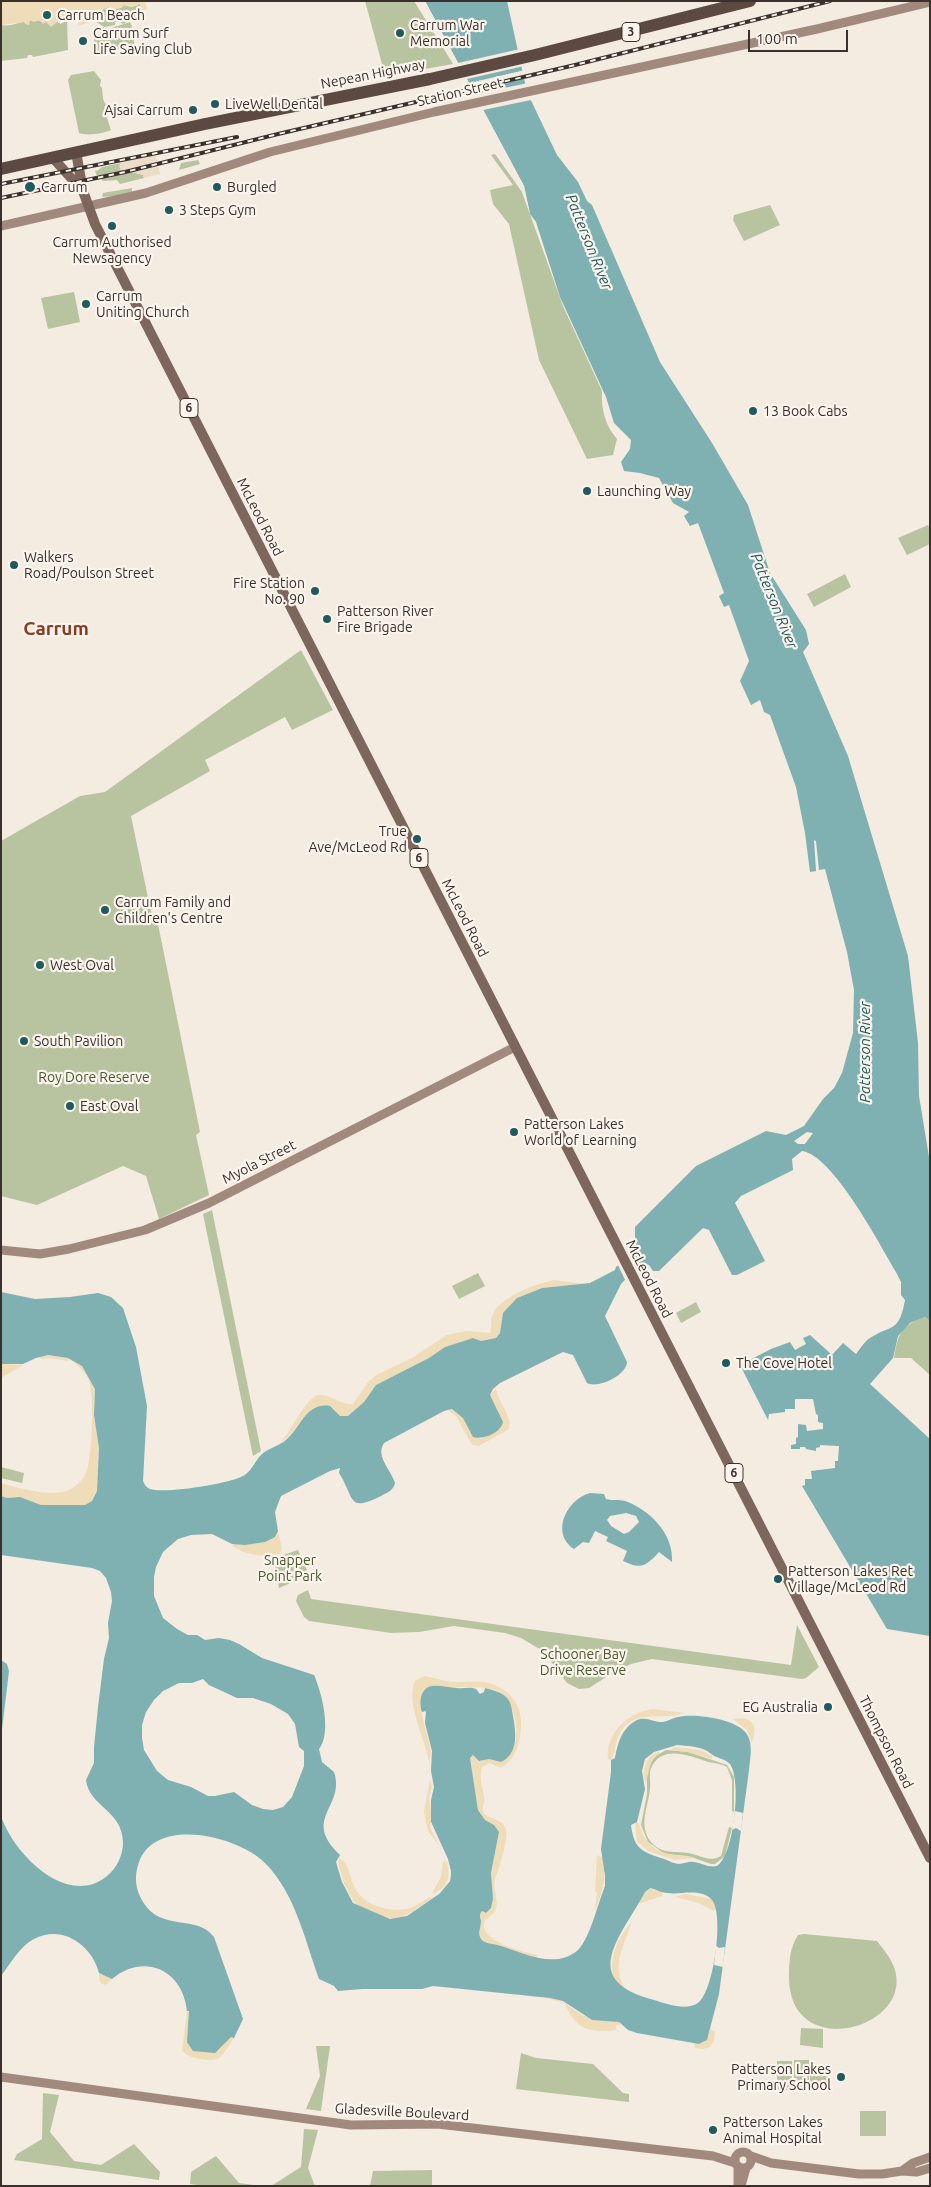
<!DOCTYPE html>
<style>
body{margin:0}
#map{position:relative;width:931px;height:2187px;overflow:hidden;background:#f4ebe1;font-family:Ubuntu,sans-serif}
canvas{display:block}
.frame{position:absolute;inset:0;border:2px solid #3b302b;pointer-events:none}
.scale{position:absolute;left:748px;top:30px;width:100px;height:22px;box-sizing:border-box;border:2px solid #3b302b;border-top:0;padding-left:6px;font-size:15px;line-height:18px;white-space:nowrap;color:#3b302b;-webkit-text-stroke:4px #fbf5ee;paint-order:stroke}
</style>
<div id="map">
<canvas width="931" height="2187"></canvas>
<div class="frame"></div>
<div class="scale">100 m</div>
</div>
<script>
const ctx = document.querySelector('canvas').getContext('2d');
ctx.lineJoin = 'round';
function paint(path, color) { ctx.fillStyle = color; ctx.fill(path, 'evenodd'); }
function strokePath(path, color, width, dash) { ctx.strokeStyle = color; ctx.lineWidth = width; ctx.lineCap = dash ? 'butt' : 'round'; ctx.setLineDash(dash || []); ctx.stroke(path); }
function drawText(font, color, halo, rows, align = 'center') {
  ctx.font = font + ' Ubuntu,sans-serif'; ctx.lineWidth = 4.5; ctx.setLineDash([]); ctx.textBaseline = 'middle'; ctx.strokeStyle = halo; ctx.fillStyle = color; for (const [text, x, y, turn = 0] of rows) {
    ctx.save(); ctx.translate(x, y); ctx.rotate((+turn || 0) * Math.PI / 180); ctx.textAlign = isNaN(turn) ? turn : align; if (halo) ctx.strokeText(text, 0, 0); ctx.fillText(text, 0, 0); ctx.restore();
  }
}
const green = new Path2D(`
 M365 1H414L453 64 425 69 415 67 403 68 400 72 385 75Z
 M140 4 142 11 134 18 132 17 128 19 129 21 123 24 119 21 115 22V25L105 27 94 21 93 11H100L108 7 113 9 121 8 123 5 132 7Z
 M67 19 68 50 33 57 32 55H28L27 58 1 61V25C15 28 32 14 44 23L46 21 52 25 57 22 61 24Z
 M130 22 134 32V46L96 53 94 39 100 40 101 26 108 29Z
 M94 71 101 80 100 86 102 88 103 99 106 105 104 107 107 110 106 115 111 130C102 134 87 136 79 133L68 80 71 75Z
 M495 154 522 192 563 306 602 391C601 409 605 425 617 439L613 455 587 459 539 360 509 224 493 204 490 190 513 185 491 155Z
 M198 160 200 164 179 170 181 163Z
 M121 163 120 169 143 175 144 178 120 184 117 180 103 181 96 174 95 170 97 171 102 167Z
 M132 188V192L114 196 102 197 103 193Z
 M770 205 780 225 744 241 733 220 734 215Z
 M74 292 80 322 48 329 41 298Z
 M928 525 930 529V544L907 555 898 538Z
 M845 574 851 587 814 607 807 594Z
 M301 650 333 710 292 730 285 717 205 760 210 771 131 816 151 912 158 924 200 1132 196 1135 209 1195 159 1219 146 1176 123 1166 37 1205 1 1196V841L80 796 105 792Z
 M212 1210 261 1451 253 1456 203 1214Z
 M478 1273 485 1286 459 1299 452 1286Z
 M696 1302 701 1312 681 1323 676 1313Z
 M925 1317 930 1321V1375L911 1358H894C898 1334 900 1326 925 1317Z
 M1 1467 24 1473 22 1483 1 1478Z
 M298 1550 309 1575 279 1588 274 1558Z
 M308 1590 311 1599 791 1665 797 1625 819 1667 806 1678 802 1679 652 1659 631 1664 614 1672 589 1688 579 1689 567 1683 543 1651 521 1638 505 1633 454 1626 419 1632 391 1633 309 1621 304 1617 296 1601 298 1595Z
 M666 1750 688 1752 727 1765 734 1777V1812L732 1811V1780L727 1767C721 1764 715 1763 708 1762 692 1757 664 1744 652 1766 648 1773 651 1781 650 1789 648 1809 636 1829 655 1846 665 1854 677 1851 688 1853 701 1855 709 1863 721 1856L729 1827 732 1828 725 1856 715 1864H711L688 1856 665 1854 648 1842 641 1825 647 1794V1772L654 1757Z
 M804 1934 877 1941C883 1949 892 1959 895 1970 912 2029 791 2062 789 1979 789 1964 789 1949 798 1935Z
 M801 2028 823 2029V2048L800 2045Z
 M316 2046H330L321 2111 306 2109 320 2076Z
 M521 2053 536 2058 593 2064 623 2093 629 2094V2102L516 2089Z
 M794 2060H809V2089H794Z
 M777 2061H792V2090H777Z
 M810 2065H828L829 2085 826 2087H810Z
 M43 2093 59 2095 50 2132 74 2161 101 2165 134 2144 160 2172 159 2180 14 2160 17 2154 42 2139Z
 M860 2111H886V2136H860Z
 M304 2129 318 2130 308 2168 315 2186H271L301 2167Z
 M216 2156 239 2183 261 2186H204L190 2184 191 2172Z
 M432 2170V2186H370L373 2171Z`);
const sand = new Path2D(`
 M1 1H145L147 9 142 11 140 4 132 7 124 5 121 8 111 10 108 7 100 11H93V19L88 21V23L80 25 78 24 79 19 76 18 74 21 66 18 63 22H57L51 27 46 22 43 24 40 20 34 22 30 20 29 25 25 24 24 22 1 25Z
 M554 1280 583 1284 542 1288 519 1297 503 1313 500 1333 494 1340 481 1341 474 1338 445 1347 429 1358 376 1385 364 1402 348 1416H340L315 1407C300 1416 295 1435 280 1443 290 1434 306 1396 319 1395 330 1394 341 1405 353 1404L368 1382 378 1374 412 1358 447 1335 466 1331 490 1333C492 1327 490 1320 493 1314 500 1297 538 1283 554 1280Z
 M48 1355 68 1358 82 1366 92 1383 95 1389 94 1415 99 1448 97 1491 92 1501 85 1505 76 1506 41 1505 20 1497 7 1498 1 1496V1483C17 1488 54 1498 69 1490 77 1486 85 1478 87 1470 92 1454 95 1393 88 1378 83 1370 77 1364 69 1359L68 1361 50 1358 41 1359 40 1356Z
 M1 1364 23 1365 1 1378Z
 M496 1388C497 1402 513 1415 509 1429L479 1446 472 1445 456 1416 449 1411 452 1409 460 1414 481 1439 501 1428 498 1411 490 1395Z
 M278 1531 282 1549 280 1554C263 1558 247 1555 232 1546L234 1544 245 1545 275 1537Z
 M424 1676C433 1677 442 1681 451 1682 461 1683 471 1681 482 1682 506 1684 524 1704 521 1729 519 1746 516 1758 501 1768L489 1763 482 1767C479 1778 482 1785 484 1796 485 1802 482 1807 483 1812 489 1820 501 1818 505 1827 510 1836 499 1868 495 1879 492 1889 499 1899 496 1909 493 1916 485 1918 484 1924 480 1941 526 1953 537 1955V1958L486 1943 480 1937V1914L482 1911 486 1913 491 1908 493 1899 491 1874 499 1832 494 1825 485 1820 478 1810 470 1758 473 1755 479 1761 489 1759 500 1762C525 1752 519 1705 499 1692 485 1684 443 1688 426 1689 411 1711 438 1749 429 1761 425 1740 405 1700 415 1681Z
 M653 1709 685 1713C662 1721 637 1708 621 1731 615 1740 616 1752 611 1760L608 1759C605 1733 629 1712 653 1709Z
 M744 1718C758 1723 755 1732 752 1744L747 1730 733 1719Z
 M675 1747 701 1750 712 1756V1759L688 1752 670 1750Z
 M660 1752 651 1762 646 1783C641 1771 646 1754 660 1752Z
 M430 1780 432 1787 429 1798 432 1819 430 1827 440 1847 428 1831 424 1812Z
 M637 1822C642 1827 642 1836 648 1842 660 1857 679 1854 696 1858L674 1860 648 1851 637 1841 635 1824Z
 M597 1855 603 1858C606 1881 603 1890 595 1911L597 1893 595 1891Z
 M340 1858C348 1863 350 1875 353 1884 361 1905 390 1914 410 1908 419 1905 425 1898 434 1897 397 1921 397 1927 355 1904L359 1899 355 1903 344 1884 338 1862Z
 M443 1861 447 1862C451 1876 448 1888 434 1894L432 1893 441 1877Z
 M649 1888 662 1892V1896L638 1904 645 1892Z
 M685 1894 712 1899 716 1907 714 1911 699 1903 675 1897Z
 M631 1923C625 1946 611 1963 624 1987H621C602 1971 617 1938 631 1923Z
 M99 1973 112 1979 105 1985 100 1983Z
 M546 1998C566 1999 570 2009 586 2017 595 2021 609 2020 619 2022L621 2025H616V2030C600 2032 582 2032 572 2017 569 2013 567 2007 564 2003Z
 M187 2011 234 2038C229 2045 225 2053 219 2058 211 2063 188 2058 182 2051Z
 M710 2029 715 2032 714 2040 710 2047 703 2049 695 2048 694 2043C706 2045 708 2039 710 2029Z`);
const plaza = new Path2D(`
 M155 152 160 174 144 178 143 175 120 169 119 166 123 159Z`);
const water = new Path2D(`
 M425 1H507L527 92 557 155 578 182 587 201 592 205 660 362 712 443 748 505 770 573 806 630 809 644 803 652 848 756 908 956 918 1043 919 1096 930 1163V1321L925 1317 910 1323 898 1336 893 1358 870 1384 930 1439V1636L887 1629 802 1486 805 1485V1479H812L811 1471 835 1468V1461H838L839 1446 820 1445V1447L816 1448V1451L806 1449 805 1447H800V1449H791V1445L796 1444V1438L798 1437V1424L806 1425 807 1431 823 1429V1423L818 1422V1415L816 1414 813 1399H795V1409H785V1412L769 1414 768 1420 740 1365 771 1349 790 1342 795 1350 806 1344 803 1338 810 1335 832 1355 843 1343 856 1354C860 1349 865 1341 870 1338 892 1324 899 1333 905 1300L901 1295V1282L896 1272C880 1245 833 1155 802 1151L792 1159 793 1170 741 1196 735 1203 765 1261 737 1275H732L709 1230 703 1228 659 1271H653L649 1265 640 1264 621 1284 605 1316 627 1362C627 1375 598 1389 587 1383L573 1355 563 1352 500 1383 493 1389 490 1395 503 1422C501 1433 483 1440 473 1437L463 1418 452 1409 444 1411 384 1443C375 1456 391 1470 395 1483 393 1491 388 1492 381 1496 347 1513 355 1498 339 1473L340 1468 330 1471 281 1496 275 1512 278 1531 275 1537 265 1542 245 1545 232 1544 212 1534 191 1535 178 1539 163 1552 156 1567 154 1577V1596L163 1618 177 1629 188 1635H197L205 1640 219 1638 230 1640 239 1644 262 1658 314 1675C322 1693 332 1733 319 1749L322 1762 334 1772C346 1807 301 1818 340 1855L336 1862 342 1882 353 1903 390 1919 407 1916 439 1894 450 1881 451 1872 448 1859 431 1822V1800L434 1787 431 1771 432 1751 425 1723 426 1711 422 1712C419 1703 420 1688 432 1686 440 1685 449 1688 457 1688 464 1689 470 1686 476 1689L480 1694 484 1692 485 1688C492 1690 502 1692 507 1698 511 1702 512 1710 513 1716 516 1733 519 1753 501 1762L489 1759 479 1761 473 1755 470 1758 478 1810 485 1820 494 1825 499 1832 491 1873 493 1899 491 1908 486 1913 482 1911C479 1915 480 1916 481 1921 481 1926 478 1932 480 1937 483 1944 491 1943 497 1945 521 1951 554 1971 578 1950 590 1938 598 1903 605 1886V1876L601 1849 611 1772V1760L615 1758C618 1742 622 1728 637 1720 647 1716 654 1723 663 1722 668 1721 673 1718 678 1717 694 1713 740 1719 748 1736 753 1746 750 1759 749 1770L719 1994 707 2040 699 2044 637 2033 628 2030 619 2022 592 2020 563 2001 550 1998 433 1986 422 1989H362L338 1991 334 1986 319 1979C305 1940 295 1893 265 1863 238 1836 156 1816 139 1862 134 1876 135 1889 143 1902 161 1932 197 1914 214 1937L243 2019 234 2038 231 2037 215 2053 193 2051 187 2042 189 2011H187C183 1970 144 1952 112 1979L99 1973C92 1945 62 1924 34 1939 20 1946 11 1963 1 1976V1816C13 1853 67 1909 107 1876 117 1868 123 1855 123 1843 123 1810 89 1807 86 1780L94 1763V1747L98 1707 104 1659 109 1638 108 1623 112 1601 111 1592 106 1578 100 1571 92 1568 1 1555V1496L7 1498 20 1497 41 1505H85L92 1501 97 1491 99 1448 94 1415 95 1389 82 1366 68 1358 48 1355 36 1358 23 1364H1V1292L35 1299 70 1297 98 1293 111 1297 123 1308 136 1347 147 1406 143 1481C145 1485 146 1487 150 1489 165 1494 226 1484 241 1477 252 1472 254 1462 261 1455 268 1448 280 1446 287 1439 301 1427 306 1402 330 1406L340 1416H348L364 1402 376 1385 429 1358 445 1347 473 1338 481 1341 496 1338 500 1333 503 1313 517 1298 542 1288 590 1283 615 1270 616 1267 635 1252V1227L696 1166 766 1131 786 1135 804 1126 823 1099 834 1088 842 1073 853 1033 854 990 847 952 825 869 819 870 816 841 814 840 816 871 810 872 805 833 796 787 770 715 764 712 760 700 751 705 740 681 749 661 729 605 724 607 719 596 724 593 698 523 690 526 684 516 689 512 673 503 659 478 640 473 624 471 621 462 630 449 631 440 614 423 606 397 560 297 536 222 530 214 524 186ZM807 1132 813 1133 805 1144H798L794 1141ZM203 1679 209 1685 237 1698H253L271 1704 288 1714 295 1724 299 1747 304 1751V1766L292 1797 283 1807 273 1810 263 1809 252 1805 234 1792 215 1796H208L191 1787 168 1780 157 1771 144 1750 142 1738V1725L146 1712 154 1700 163 1691 179 1683H192ZM677 1745C687 1746 698 1746 707 1751 711 1753 713 1756 717 1757 721 1759 726 1760 730 1764 742 1780 734 1856 717 1866 708 1868 702 1863 694 1862 689 1861 684 1864 679 1864 674 1864 668 1860 664 1859 643 1852 634 1850 631 1825L637 1822 645 1789 642 1771 645 1759 654 1752ZM650 1888C656 1889 661 1893 668 1893 680 1895 700 1888 711 1899 725 1911 714 1992 698 2003 686 2011 667 2004 654 2000 577 1980 621 1937 645 1892Z
 M590 1493 604 1494 606 1499C613 1501 619 1499 625 1501 650 1510 674 1534 672 1562L659 1552C646 1566 641 1570 623 1561L627 1551 606 1541 608 1537 595 1531 589 1543 583 1542 574 1549C550 1533 567 1499 590 1493ZM626 1513 636 1516 639 1522 629 1532 624 1534 611 1526 607 1520 610 1516Z
 M1 1660 7 1664 9 1671 1 1738Z`);
const pier = new Path2D(`
 M423 1H425L458 63 520 49 524 66 467 79 469 83 525 70 526 78 473 91 475 94 528 83 534 102 531 100 483 110 524 186 530 214 518 180Z
 M630 1253 639 1270 626 1282 617 1263Z
 M735 1811 743 1813 741 1831 736 1828 732 1830Z
 M431 1822 449 1864 451 1872 450 1881 439 1894 429 1897 445 1886 449 1876 447 1862 443 1857 439 1843 430 1827Z
 M716 1946 719 1948 725 1947 723 1967 714 1965Z`);
const secondary = new Path2D(`
 M1 226 146 193 270 152 434 112 817 29 930 2
 M1 1250 40 1254 69 1249 145 1230 209 1203 515 1047
 M1 2077 351 2125 438 2124 713 2156 735 2163
 M735 2160a8 8 0 1 1 16 0a8 8 0 1 1-16 0Z
 M751 2156 771 2163 859 2174H882L902 2171 917 2172 930 2168
 M738 2166V2186
 M902 2171 913 2163 930 2157
 M741 2186 746 2168`);
const primary = new Path2D(`
 M76 152 83 191 95 224 930 1858
 M52 157 82 190`);
const highway = new Path2D(`
 M1 169 205 124 430 79 535 55 750 1`);
const rail = new Path2D(`
 M1 184 237 137
 M1 198 125 172 278 134 575 65 830 1`);
const markers = [
 [47,15,5,"#1f5a5e"],
 [400,33,5,"#1f5a5e"],
 [83,41,5,"#1f5a5e"],
 [215,104,5,"#1f5a5e"],
 [193,110,5,"#1f5a5e"],
 [30,187,6,"#1f5a5e"],
 [217,187,5,"#1f5a5e"],
 [169,210,5,"#1f5a5e"],
 [112,226,5,"#1f5a5e"],
 [86,304,5,"#1f5a5e"],
 [753,411,5,"#1f5a5e"],
 [587,491,5,"#1f5a5e"],
 [14,565,5,"#1f5a5e"],
 [315,591,5,"#1f5a5e"],
 [327,619,5,"#1f5a5e"],
 [417,839,5,"#1f5a5e"],
 [105,910,5,"#1f5a5e"],
 [40,965,5,"#1f5a5e"],
 [24,1041,5,"#1f5a5e"],
 [70,1106,5,"#1f5a5e"],
 [514,1132,5,"#1f5a5e"],
 [726,1363,5,"#1f5a5e"],
 [778,1579,5,"#1f5a5e"],
 [828,1707,5,"#1f5a5e"],
 [841,2077,5,"#1f5a5e"],
 [713,2130,5,"#1f5a5e"]
];
const shields = [
 [631,32,18],
 [189,408,18],
 [419,858,18],
 [734,1473,18]
];
const shieldNames = [
 ["3",631,32],
 ["6",189,408],
 ["6",419,858],
 ["6",734,1473]
];
const poiNames = [
 ["Carrum Beach",57,15],
 ["Carrum War",410,25],
 ["Memorial",410,41],
 ["Carrum Surf",93,33],
 ["Life Saving Club",93,49],
 ["LiveWell Dental",225,104],
 ["Ajsai Carrum",183,110,"right"],
 ["Carrum",41,187],
 ["Burgled",227,187],
 ["3 Steps Gym",179,210],
 ["Carrum Authorised",112,242,"center"],
 ["Newsagency",112,258,"center"],
 ["Carrum",96,296],
 ["Uniting Church",96,312],
 ["13 Book Cabs",763,411],
 ["Launching Way",597,491],
 ["Walkers",24,557],
 ["Road/Poulson Street",24,573],
 ["Fire Station",305,583,"right"],
 ["No. 90",305,599,"right"],
 ["Patterson River",337,611],
 ["Fire Brigade",337,627],
 ["True",407,831,"right"],
 ["Ave/McLeod Rd",407,847,"right"],
 ["Carrum Family and",115,902],
 ["Children's Centre",115,918],
 ["West Oval",50,965],
 ["South Pavilion",34,1041],
 ["East Oval",80,1106],
 ["Patterson Lakes",524,1124],
 ["World of Learning",524,1140],
 ["The Cove Hotel",736,1363],
 ["Patterson Lakes Ret",788,1571],
 ["Village/McLeod Rd",788,1587],
 ["EG Australia",818,1707,"right"],
 ["Patterson Lakes",831,2069,"right"],
 ["Primary School",831,2085,"right"],
 ["Patterson Lakes",723,2122],
 ["Animal Hospital",723,2138]
];
const streetNames = [
 ["Nepean Highway",373,74,-11],
 ["Station Street",460,92,-13],
 ["McLeod Road",260,517,63],
 ["McLeod Road",465,918,63],
 ["Myola Street",259,1162,-27],
 ["McLeod Road",649,1279,63],
 ["Thompson Road",886,1742,63],
 ["Gladesville Boulevard",402,2112,3]
];
const parkNames = [
 ["Roy Dore Reserve",94,1077],
 ["Snapper",290,1560],
 ["Point Park",290,1576],
 ["Schooner Bay",583,1654],
 ["Drive Reserve",583,1670]
];
const waterNames = [
 ["Patterson River",589,242,68],
 ["Patterson River",774,601,68],
 ["Patterson River",865,1052,-90]
];
const districtNames = [
 ["Carrum",56,629]
];
paint(green, '#b8c4a0');
paint(sand, '#efdcb8');
paint(plaza, '#ecdcc8');
paint(water, '#7fb0b2');
paint(pier, '#f4ebe1');
strokePath(secondary, '#a18a7d', 9);
strokePath(primary, '#7d675c', 10);
strokePath(highway, '#5c4a42', 12);
strokePath(rail, '#3b302b', 4);
strokePath(rail, '#fbf5ee', 2, [5.5]);
for (const [x, y, r, color] of markers) { const dot = new Path2D(); dot.arc(x, y, r, 0, 2 * Math.PI); ctx.fillStyle = color; ctx.fill(dot); strokePath(dot, '#fbf5ee', 2); }
for (const [x, y, w] of shields) { const box = new Path2D(); box.roundRect(x - w / 2, y - 9.5, w, 19, 4); ctx.fillStyle = '#fbf5ee'; ctx.fill(box); strokePath(box, '#3b302b', 1); }
drawText('bold 12px', '#3b302b', null, shieldNames);
drawText('14px', '#3b302b', '#fbf5ee', poiNames, 'left');
drawText('14px', '#3b302b', '#fbf5ee', streetNames);
drawText('14px', '#4a5a2e', '#fbf5ee', parkNames);
drawText('italic 15px', '#1f5a5e', '#fbf5ee', waterNames);
drawText('bold 19px', '#8c3b22', '#fbf5ee', districtNames);
</script>
